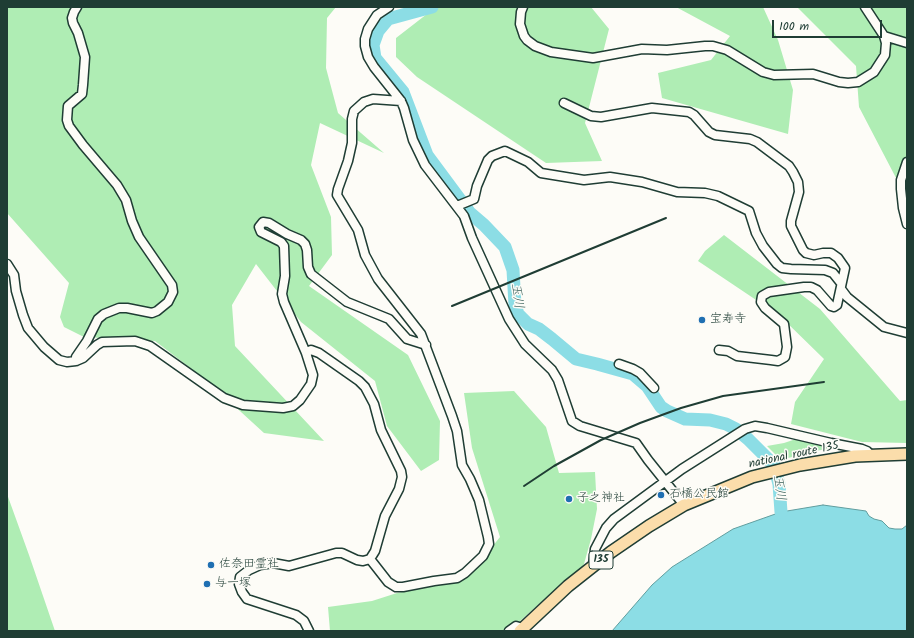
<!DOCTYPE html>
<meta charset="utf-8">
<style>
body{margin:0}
#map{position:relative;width:914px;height:638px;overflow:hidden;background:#fdfcf7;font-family:Kalam,sans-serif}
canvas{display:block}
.frame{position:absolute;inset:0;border:8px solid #1f3d34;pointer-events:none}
.scale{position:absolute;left:772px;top:20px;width:110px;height:18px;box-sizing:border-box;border:2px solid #1f3d34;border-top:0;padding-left:5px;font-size:12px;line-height:14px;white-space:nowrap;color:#1f3d34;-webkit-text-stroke:3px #fdfcf7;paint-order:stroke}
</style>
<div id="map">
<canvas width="914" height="638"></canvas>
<div class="frame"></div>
<div class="scale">100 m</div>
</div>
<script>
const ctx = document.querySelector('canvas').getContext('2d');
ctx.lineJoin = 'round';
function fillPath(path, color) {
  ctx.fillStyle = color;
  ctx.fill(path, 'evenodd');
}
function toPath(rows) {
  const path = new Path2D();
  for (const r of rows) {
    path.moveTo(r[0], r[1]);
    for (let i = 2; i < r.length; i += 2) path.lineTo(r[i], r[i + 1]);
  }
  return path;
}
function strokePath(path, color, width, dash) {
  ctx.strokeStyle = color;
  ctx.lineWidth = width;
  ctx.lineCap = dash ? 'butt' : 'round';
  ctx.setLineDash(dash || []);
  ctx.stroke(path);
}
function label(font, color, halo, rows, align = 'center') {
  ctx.font = font + ' Kalam,"Klee One",sans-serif';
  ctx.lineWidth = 3;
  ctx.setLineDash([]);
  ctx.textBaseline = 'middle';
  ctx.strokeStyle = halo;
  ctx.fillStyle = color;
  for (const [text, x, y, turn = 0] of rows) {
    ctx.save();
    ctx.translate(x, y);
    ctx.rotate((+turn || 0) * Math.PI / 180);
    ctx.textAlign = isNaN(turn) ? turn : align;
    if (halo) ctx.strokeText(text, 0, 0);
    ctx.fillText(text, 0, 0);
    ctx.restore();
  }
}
fillPath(toPath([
 [7,7,336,7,327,18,326,68,338,113,384,153,320,123,311,165,331,217,332,255,309,286,408,355,440,421,439,460,421,471,387,426,375,381,301,322,256,264,232,305,235,346,324,441,264,433,206,380,155,341,84,337,64,327,60,317,69,283,7,213],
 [436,7,591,7,609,29,585,123,602,161,546,163,417,77,396,57,396,38],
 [676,7,763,7,778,40,793,90,788,134,662,98,658,73,711,60,730,36],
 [797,7,907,7,907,199,859,107,856,66],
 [724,235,820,309,900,401,907,400,907,443,862,442,791,424,795,402,824,359,780,316,698,261,705,251],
 [514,391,546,427,559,473,595,472,597,509,591,539,584,564,573,580,540,603,509,631,330,631,328,607,372,601,397,593,443,583,484,557,500,537,472,448,464,393],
 [796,439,836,448,814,451,781,460,767,446,784,443],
 [7,494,29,555,55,631,7,631]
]), '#afedb4');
const water = toPath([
 [823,505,866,511,869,516,874,519,882,521,889,528,895,529,902,529,907,525,907,631,612,631,652,585,672,567,733,529,781,512,823,505]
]);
fillPath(water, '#8cdde5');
strokePath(water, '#609d9e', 1);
strokePath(toPath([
 [432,7,388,19,378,31,373,45,375,58,403,92,427,155,470,213,484,225,505,247,513,270,515,305,518,314,528,324,539,329,552,339,576,359,597,364,633,374,647,386,661,407,667,411,685,419,710,420,726,424,736,429,748,439,774,465,779,484,781,512]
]), '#8cdde5', 13);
const minor = toPath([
 [389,7,377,15,368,29,365,39,365,46,368,57,374,67,401,101,404,108,413,140,425,165,464,216,472,238,509,319,525,344,552,370,558,380,572,421,580,426,636,443,648,460,684,505],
 [523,7,521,12,520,24,524,36,527,40,535,46,551,52,593,58,642,49,667,50,705,46,713,46,727,50,763,72,774,75,813,74,839,82,848,83,858,82,874,72,885,55,886,43,884,36,865,7],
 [884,36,907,43],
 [564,103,591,116,601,117,652,108,689,112,694,115,709,132,715,135,750,139,757,142,789,166,793,172,798,182,799,192,791,221,791,226,803,250,806,253,814,255,823,253,831,253,838,258,845,268,837,305,834,307,831,306,817,290,811,287,804,287,769,292,762,296,761,302,765,308,784,324,787,347,785,357,778,361,771,360,737,356,728,351,719,350],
 [907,162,901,180,901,189,903,208,907,224],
 [457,206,474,199,477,186,488,160,492,156,505,151,528,162,541,173,584,180,610,177,642,182,677,192,705,193,718,196,749,211,756,233,763,246,777,264,782,268,791,269,825,270,833,273,841,283],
 [7,264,14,275,16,291,23,315,28,328,44,347,59,360,67,362,76,361,83,358,97,345,102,342,135,341,150,346,224,398,243,405,283,408,293,406,300,400,311,384,313,375,306,353,284,302,282,294,285,276,284,246,281,242,261,232,259,227,263,222,269,223,287,234,301,240,305,244,307,250,308,267,311,274,347,302,389,319,407,339,426,345],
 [841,289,847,297,884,327,907,333],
 [306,353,311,350,319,353,359,381,365,387,374,404,381,430,401,471,402,477,399,489,385,516,375,551,370,559,363,561,357,560,342,553,336,553,289,566,273,563,260,565,249,570,240,577,239,584,242,592,247,599,296,615,304,621,309,631],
 [76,361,76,357,87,341,98,319,104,314,119,308,127,308,152,313,157,311,168,302,173,292,172,285,139,237,132,221,126,200,117,185,83,145,69,126,67,120,68,106,82,94,83,85,85,57,78,33,73,23,72,18,74,12,77,7],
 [619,364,633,369,640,373,654,388],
 [370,559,388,582,396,587,403,587,434,581,457,578,465,573,483,556,489,544,488,537,479,500,470,479,462,465,457,431,452,416,421,334,378,279,365,255,358,230,337,195,338,189,348,161,352,143,352,119,354,111,364,102,373,99,401,101],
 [593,566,595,549,606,528,614,519,682,469,745,429,755,426,767,428,831,443,862,449,867,451,872,456],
 [509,631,516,626,523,628]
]);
const highway = toPath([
 [520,631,568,586,611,552,649,526,684,505,752,477,800,465,855,456,907,454]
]);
strokePath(minor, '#1f3d34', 11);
strokePath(highway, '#1f3d34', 14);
strokePath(minor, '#fdfcf7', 8);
strokePath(highway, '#fbddab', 11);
strokePath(toPath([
 [452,306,666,218],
 [524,486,554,466,601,440,640,423,681,408,723,396,824,382]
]), '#1f3d34', 2);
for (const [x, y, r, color] of [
 [702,320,4,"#1f6fb2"],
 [661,495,4,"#1f6fb2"],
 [569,499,4,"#1f6fb2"],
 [211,565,4,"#1f6fb2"],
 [207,584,4,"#1f6fb2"]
]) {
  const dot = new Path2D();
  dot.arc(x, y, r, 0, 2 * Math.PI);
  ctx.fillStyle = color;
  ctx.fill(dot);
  strokePath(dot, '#fdfcf7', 1.5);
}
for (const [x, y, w] of [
 [601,560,24]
]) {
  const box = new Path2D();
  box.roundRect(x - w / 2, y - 9, w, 18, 3);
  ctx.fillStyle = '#fdfcf7';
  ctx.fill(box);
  strokePath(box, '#1f3d34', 1);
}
label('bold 11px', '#1f3d34', null, [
 ["135",601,560]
]);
label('12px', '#1f3d34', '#fdfcf7', [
 ["宝寿寺",710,320],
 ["石橋公民館",669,495],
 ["子之神社",577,499],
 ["佐奈田霊社",219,565],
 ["与一塚",215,584]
], 'left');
label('12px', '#1f3d34', '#fdfcf7', [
 ["national route 135",794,456,-12]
]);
label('italic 13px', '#355d57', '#fdfcf7', [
 ["玉川",516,296,82],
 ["玉川",778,488,82]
]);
</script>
